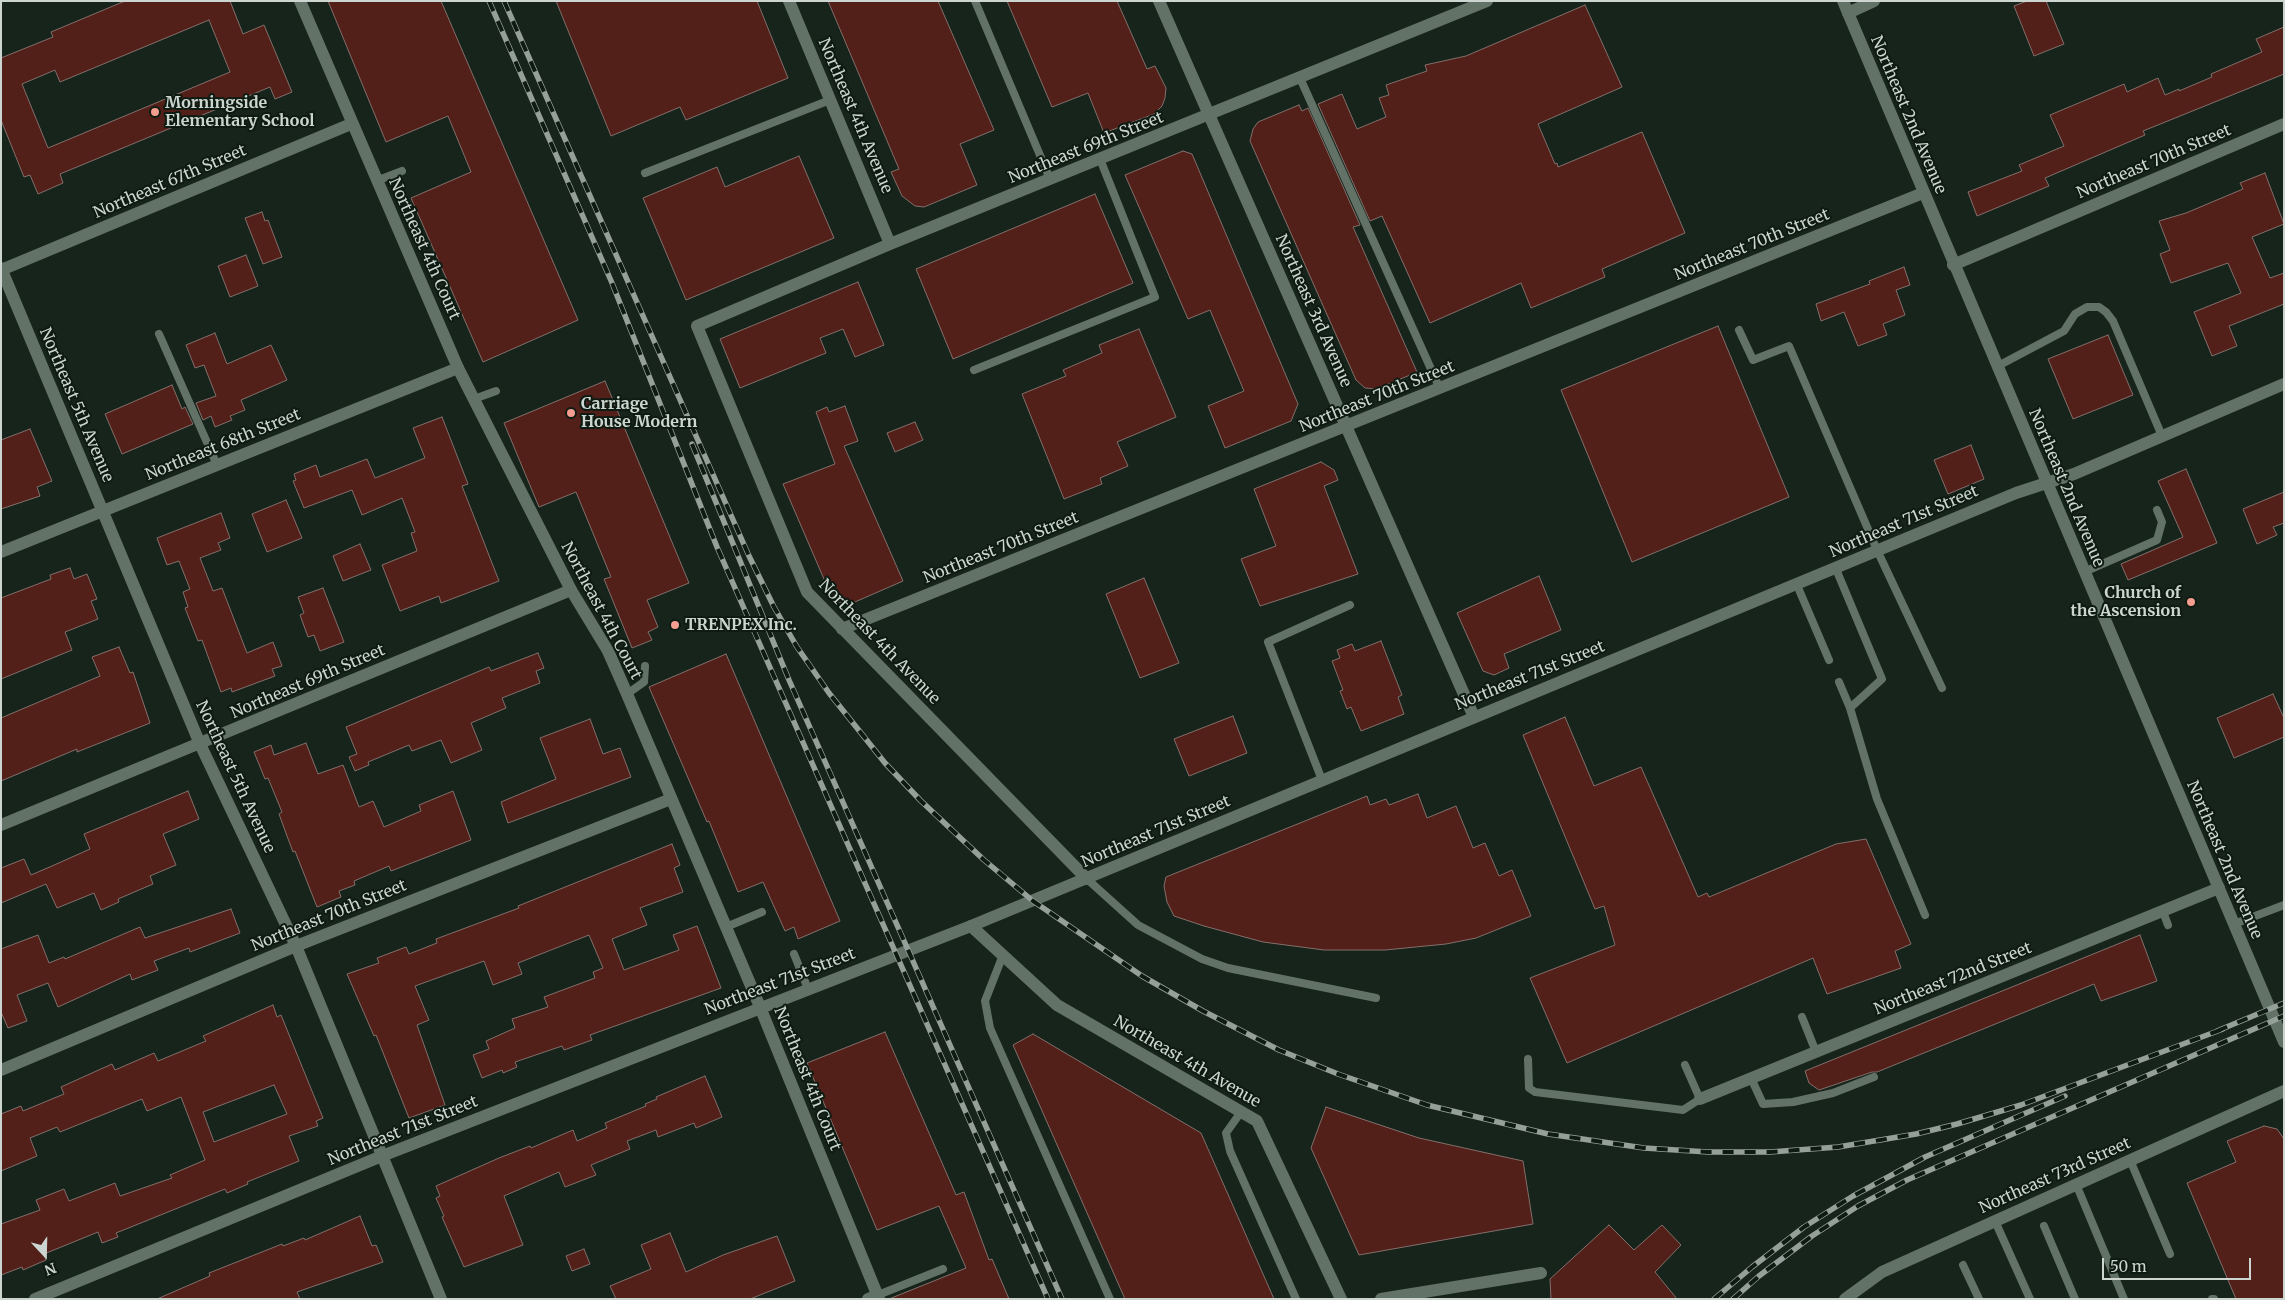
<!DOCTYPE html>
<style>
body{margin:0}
#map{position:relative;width:2285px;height:1300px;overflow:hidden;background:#17241b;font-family:Merriweather,serif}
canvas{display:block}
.frame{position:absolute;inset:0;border:2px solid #ccd5cf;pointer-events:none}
.north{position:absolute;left:20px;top:1230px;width:50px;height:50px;-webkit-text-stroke:4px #0d1b12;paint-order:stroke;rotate:159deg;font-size:14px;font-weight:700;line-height:20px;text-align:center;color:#ccd5cf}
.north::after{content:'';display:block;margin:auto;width:18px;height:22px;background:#ccd5cf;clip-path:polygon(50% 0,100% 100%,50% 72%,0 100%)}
.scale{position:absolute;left:2102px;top:1258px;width:149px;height:22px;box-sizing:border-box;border:2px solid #ccd5cf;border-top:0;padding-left:6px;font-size:15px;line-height:18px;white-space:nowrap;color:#ccd5cf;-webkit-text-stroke:4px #0d1b12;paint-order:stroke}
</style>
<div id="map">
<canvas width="2285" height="1300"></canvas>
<div class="frame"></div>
<div class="north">N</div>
<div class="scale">50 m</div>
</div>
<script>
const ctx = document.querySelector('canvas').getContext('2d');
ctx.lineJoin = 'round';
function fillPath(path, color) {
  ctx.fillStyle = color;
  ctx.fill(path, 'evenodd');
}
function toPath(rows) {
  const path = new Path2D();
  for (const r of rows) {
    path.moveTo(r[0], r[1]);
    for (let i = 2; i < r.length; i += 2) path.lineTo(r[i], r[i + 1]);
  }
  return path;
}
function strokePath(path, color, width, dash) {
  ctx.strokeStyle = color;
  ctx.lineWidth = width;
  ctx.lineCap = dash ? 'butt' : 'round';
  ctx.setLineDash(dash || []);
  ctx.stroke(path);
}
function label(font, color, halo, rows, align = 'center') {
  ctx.font = font + ' Merriweather,serif';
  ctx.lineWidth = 4;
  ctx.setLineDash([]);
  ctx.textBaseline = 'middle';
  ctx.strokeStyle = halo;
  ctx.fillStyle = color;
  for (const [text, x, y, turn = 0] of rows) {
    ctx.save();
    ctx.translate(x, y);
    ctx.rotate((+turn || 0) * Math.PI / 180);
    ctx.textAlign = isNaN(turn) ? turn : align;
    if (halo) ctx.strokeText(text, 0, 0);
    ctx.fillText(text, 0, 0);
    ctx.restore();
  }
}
const building = toPath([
 [125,1,230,1,243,34,264,25,292,92,275,99,270,87,60,174,63,183,38,194,30,175,24,177,1,120,1,58,53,37,51,32,125,1],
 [209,20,230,72,48,148,22,84,55,70,60,82,209,20],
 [328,1,441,1,578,320,483,362,411,198,471,172,448,116,386,142,328,1],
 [556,1,757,1,788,78,686,120,680,107,611,136,556,1],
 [828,1,938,1,994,130,960,144,977,185,924,207,915,206,902,196,891,172,899,169,828,1],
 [1007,1,1117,1,1147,69,1155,66,1166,88,1165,98,1162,106,1154,114,1104,133,1088,93,1052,107,1007,1],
 [2027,1,2046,1,2064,44,2034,56,2014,6,2027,1],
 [1585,5,1622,87,1538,124,1555,164,1557,163,1558,167,1642,132,1685,233,1602,269,1605,277,1531,308,1521,283,1430,323,1382,216,1370,221,1318,104,1342,94,1357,129,1386,117,1379,98,1389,95,1386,85,1427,71,1425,65,1466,56,1585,5],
 [2284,27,2284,74,2143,131,2145,135,2045,178,2049,186,1977,216,1968,192,2022,171,2019,165,2064,146,2050,115,2124,84,2127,92,2158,78,2165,95,2179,89,2179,91,2212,77,2211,74,2262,52,2256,39,2284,27],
 [1299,105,1302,111,1308,108,1360,225,1353,227,1417,372,1377,389,1365,388,1356,380,1250,141,1253,129,1258,122,1299,105],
 [1183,151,1192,154,1298,404,1291,421,1225,448,1208,406,1244,391,1210,310,1188,319,1125,175,1183,151],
 [799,156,834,238,686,300,643,198,717,167,725,187,799,156],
 [2265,173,2284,224,2252,237,2270,278,2284,273,2284,304,2229,326,2237,346,2212,356,2194,312,2241,293,2228,263,2171,283,2160,254,2170,250,2159,221,2186,213,2243,189,2240,183,2265,173],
 [1095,194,1133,283,953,359,916,269,1095,194],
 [262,212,265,221,268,220,282,257,263,264,245,218,262,212],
 [246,255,258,286,230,297,218,266,246,255],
 [1904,267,1910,285,1896,290,1905,315,1883,324,1887,335,1858,346,1844,312,1821,321,1816,304,1870,284,1869,281,1904,267],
 [858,282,884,345,855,357,843,329,820,338,826,353,740,388,720,339,858,282],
 [1718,326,1789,497,1632,562,1561,390,1718,326],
 [1139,329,1176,417,1117,442,1128,466,1100,478,1102,484,1064,499,1022,394,1066,376,1063,370,1102,353,1099,345,1139,329],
 [215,333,227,364,271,345,287,380,241,400,245,410,230,416,232,420,215,427,211,416,203,420,196,403,216,396,204,365,195,368,186,345,215,333],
 [2108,335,2133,395,2073,419,2048,359,2108,335],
 [605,381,689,583,647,600,658,627,648,632,652,640,632,648,604,579,611,577,576,492,539,507,504,423,605,381],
 [172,385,182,409,185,407,193,424,122,454,105,414,172,385],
 [845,406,858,441,844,446,903,581,848,605,833,600,783,484,835,464,816,412,827,407,829,412,845,406],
 [442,417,468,484,462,486,499,581,441,603,439,596,400,611,382,565,417,551,411,533,415,532,402,498,362,515,352,490,304,508,293,481,296,480,294,474,316,465,320,477,367,459,375,478,425,458,413,428,442,417],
 [915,422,923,440,895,452,887,433,915,422],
 [30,429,52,481,37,487,40,496,1,509,1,440,30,429],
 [1971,445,1984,479,1948,494,1934,460,1971,445],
 [1321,462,1334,470,1338,480,1324,486,1358,574,1260,606,1241,559,1276,546,1254,489,1321,462],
 [2186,469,2217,543,2128,580,2121,564,2183,537,2158,481,2186,469],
 [2284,492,2284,523,2273,527,2277,535,2257,544,2243,509,2284,492],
 [286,500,302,538,267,552,252,514,286,500],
 [221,513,230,538,218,543,221,550,200,558,213,591,222,588,247,653,273,642,282,666,272,669,275,676,232,692,231,688,221,692,202,640,198,641,185,608,188,607,183,592,190,589,179,561,167,565,157,538,221,513],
 [360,544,371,570,343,581,333,556,360,544],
 [70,568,74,579,87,574,97,599,91,601,98,619,65,632,72,650,1,679,1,598,51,579,50,575,70,568],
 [1539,576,1561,630,1504,654,1509,668,1494,675,1483,671,1457,613,1539,576],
 [1144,578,1179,663,1140,678,1106,594,1144,578],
 [323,588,344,642,320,651,314,635,308,637,300,615,304,613,298,597,323,588],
 [1381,641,1402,695,1398,697,1404,714,1361,731,1351,707,1347,709,1340,691,1343,690,1332,661,1340,658,1337,650,1352,644,1355,651,1381,641],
 [119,647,130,673,133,672,150,723,77,752,77,749,1,781,1,718,100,676,92,657,119,647],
 [538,653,544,668,536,671,540,683,502,698,506,708,471,723,482,750,451,763,441,740,412,751,409,745,368,762,369,765,355,771,349,757,357,754,346,727,489,667,491,671,538,653],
 [726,654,840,921,798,939,794,927,785,931,763,882,738,892,709,821,707,822,649,687,726,654],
 [2273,694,2284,718,2284,737,2234,758,2217,718,2273,694],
 [1233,716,1247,753,1189,776,1174,739,1233,716],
 [1565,717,1594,786,1641,767,1698,897,1707,893,1709,897,1836,844,1866,839,1911,944,1895,951,1901,968,1827,994,1813,958,1567,1063,1530,978,1615,945,1604,906,1595,909,1523,735,1565,717],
 [590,719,603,754,620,748,631,777,508,823,501,802,556,779,540,738,590,719],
 [306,743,318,774,343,765,359,807,373,801,384,827,421,811,419,805,453,791,471,840,391,871,389,866,354,881,355,885,339,891,341,897,317,907,295,851,293,852,287,836,279,814,282,812,268,778,265,779,254,752,271,745,274,755,306,743],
 [188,791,199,819,163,834,176,865,150,876,153,884,118,899,119,902,101,910,94,893,57,908,46,884,1,903,1,868,24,859,31,875,52,866,90,849,84,834,188,791],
 [1418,794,1427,818,1456,806,1473,848,1485,843,1499,876,1512,870,1531,916,1476,938,1446,944,1385,950,1324,950,1263,942,1204,926,1174,916,1167,902,1164,886,1166,877,1367,796,1370,805,1386,799,1389,805,1418,794],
 [672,844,680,865,674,868,683,892,640,908,647,925,612,939,624,970,679,950,673,935,697,926,721,988,590,1035,592,1040,564,1050,562,1046,515,1062,517,1067,503,1073,502,1070,482,1078,473,1055,489,1049,486,1041,515,1028,512,1019,548,1007,544,997,595,978,593,972,603,968,589,935,518,963,522,974,493,985,484,961,415,986,429,1020,417,1025,445,1105,409,1118,376,1035,374,1036,347,974,379,963,377,958,406,947,409,954,437,943,436,939,519,908,518,906,672,844],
 [231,909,240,933,190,952,189,948,154,961,158,970,132,980,130,974,58,1007,48,983,17,995,27,1021,8,1028,1,1012,1,949,38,935,49,963,64,957,65,959,140,927,145,938,231,909],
 [2140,935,2157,981,2101,1001,2094,984,1877,1072,1872,1072,1819,1090,1809,1083,1805,1071,2140,935],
 [273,1005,277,1017,281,1015,323,1118,316,1121,318,1126,289,1136,299,1161,247,1182,248,1184,227,1193,225,1189,116,1233,118,1237,102,1243,98,1232,44,1254,46,1260,23,1270,22,1267,1,1275,1,1224,40,1210,36,1200,64,1189,69,1201,115,1183,120,1196,172,1178,170,1175,205,1160,181,1097,147,1111,142,1099,60,1132,57,1127,30,1138,37,1156,1,1171,1,1114,21,1106,23,1111,64,1094,61,1087,112,1064,115,1070,154,1053,158,1061,206,1041,203,1036,273,1005],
 [274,1085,287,1114,214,1142,203,1112,274,1085],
 [885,1032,956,1195,964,1192,989,1260,992,1259,1009,1299,889,1299,966,1268,939,1206,877,1230,807,1063,885,1032],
 [1033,1034,1201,1133,1274,1299,1125,1299,1013,1045,1033,1034],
 [705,1076,722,1117,696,1128,694,1123,658,1137,656,1130,627,1141,630,1149,591,1165,596,1175,565,1187,559,1172,504,1196,523,1245,464,1267,442,1217,444,1216,436,1198,440,1196,436,1186,499,1158,530,1146,531,1148,573,1130,577,1141,607,1128,605,1123,646,1106,645,1104,657,1099,656,1097,705,1076],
 [1326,1107,1419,1138,1523,1161,1533,1224,1359,1255,1311,1148,1326,1107],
 [2264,1126,2277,1129,2284,1139,2284,1299,2236,1299,2187,1183,2236,1162,2227,1141,2264,1126],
 [360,1216,372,1246,376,1245,383,1262,297,1292,300,1299,157,1299,210,1276,209,1273,282,1244,283,1246,304,1238,305,1240,360,1216],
 [1609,1225,1634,1250,1662,1225,1681,1245,1655,1272,1677,1299,1551,1299,1550,1279,1609,1225],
 [670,1233,686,1272,723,1255,777,1236,795,1281,750,1299,616,1299,610,1286,651,1269,641,1245,670,1233],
 [584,1249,590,1264,572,1271,566,1256,584,1249]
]);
fillPath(building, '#521f19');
strokePath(building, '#836f6b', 1);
strokePath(toPath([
 [975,1,1050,179],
 [1300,78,1440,389],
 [645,173,830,100],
 [376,181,402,171],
 [1739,330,1753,360,1789,346,1877,550,1942,688],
 [159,334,217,465],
 [1996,367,2064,331,2075,314,2087,307,2099,307,2106,312,2113,321,2162,436],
 [974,370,1155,297,1100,159],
 [474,399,496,391],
 [1836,569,1882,679,1850,708],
 [2084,572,2157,540,2162,522,2157,510],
 [1797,585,1829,660],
 [1839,682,1850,708,1877,799,1925,915],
 [627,694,644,682,645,666],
 [1322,780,1268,642,1350,605],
 [1087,879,1138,925,1202,959,1228,968,1376,998],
 [2163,912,2168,925],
 [2234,924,2284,905],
 [726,927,762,912],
 [794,954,808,989],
 [1003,955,985,1001,990,1028,1110,1299],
 [1802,1017,1816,1052],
 [1528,1059,1529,1088,1535,1092,1683,1110,1700,1099,1685,1065],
 [1751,1078,1763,1104,1793,1102,1833,1093,1874,1077],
 [1241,1112,1226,1133,1230,1151,1296,1299],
 [2130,1160,2170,1254],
 [2076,1184,2124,1299],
 [1995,1221,2030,1299],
 [2044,1226,2075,1299],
 [1963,1265,1979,1299],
 [878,1295,943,1269],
 [2212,1299,2214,1299]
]), '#627267', 8);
strokePath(toPath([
 [789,1,890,244],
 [1159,1,1474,717],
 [1848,13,1874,1],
 [1953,265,2284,124],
 [1,268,200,744,296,946,441,1299],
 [1,270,351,124],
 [1,552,458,368],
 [842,629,1923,193],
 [1,825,571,590],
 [1087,879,807,592,697,326,890,244,1487,1],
 [971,926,1057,1005,1257,1121,1341,1299],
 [1,1070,296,946,671,799],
 [1700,1099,2219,888],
 [868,1299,878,1295],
 [1381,1299,1541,1273],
 [1845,1299,1882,1272,2284,1091]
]), '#627267', 12);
strokePath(toPath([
 [300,1,458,368,571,590,608,651,627,694,760,1007,879,1299],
 [35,1299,382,1156,971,926,2016,493,2074,474,2284,384]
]), '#627267', 12);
strokePath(toPath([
 [1843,1,2284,1042]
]), '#627267', 12);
const rail = toPath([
 [489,1,612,283,717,547,1048,1299],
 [504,1,749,556,774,607,797,647,829,693,885,763,921,801,984,860,1033,901,1142,976,1203,1011,1279,1050,1338,1074,1427,1105,1548,1134,1644,1148,1708,1152,1770,1152,1838,1147,1916,1134,1957,1124,2021,1105,2223,1029],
 [692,444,789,680,1062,1299],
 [2217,1031,2284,1003],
 [1714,1299,1752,1267,1804,1227,1853,1196,1925,1157,2065,1096],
 [1733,1299,1759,1276,1812,1236,1858,1206,1907,1180,2284,1016]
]);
strokePath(rail, '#96a09a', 5.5);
strokePath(rail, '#0d1b12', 4, [11]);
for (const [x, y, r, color] of [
 [155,112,5,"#f59d8f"],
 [571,413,5,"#f59d8f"],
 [2191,602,5,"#f59d8f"],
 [675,625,5,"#f59d8f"]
]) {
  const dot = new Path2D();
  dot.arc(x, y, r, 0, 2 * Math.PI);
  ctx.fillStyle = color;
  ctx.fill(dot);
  strokePath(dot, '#0d1b12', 2);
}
label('bold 16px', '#ccd5cf', '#0d1b12', [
 ["Morningside",165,103],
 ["Elementary School",165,121],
 ["Carriage",581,404],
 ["House Modern",581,422],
 ["Church of",2181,593,"right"],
 ["the Ascension",2181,611,"right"],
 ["TRENPEX Inc.",685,625]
], 'left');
label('16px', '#ccd5cf', '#0d1b12', [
 ["Northeast 2nd Avenue",1908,115,67],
 ["Northeast 4th Avenue",855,116,67],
 ["Northeast 69th Street",1086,148,-22],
 ["Northeast 70th Street",2154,162,-23],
 ["Northeast 67th Street",170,182,-23],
 ["Northeast 70th Street",1752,245,-22],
 ["Northeast 4th Court",424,249,66],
 ["Northeast 3rd Avenue",1313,311,66],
 ["Northeast 70th Street",1377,397,-22],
 ["Northeast 5th Avenue",76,405,67],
 ["Northeast 68th Street",223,445,-22],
 ["Northeast 2nd Avenue",2066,488,67],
 ["Northeast 71st Street",1904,522,-23],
 ["Northeast 70th Street",1001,548,-22],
 ["Northeast 4th Court",601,611,62],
 ["Northeast 4th Avenue",879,642,46],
 ["Northeast 71st Street",1530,676,-22],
 ["Northeast 69th Street",308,682,-23],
 ["Northeast 5th Avenue",235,777,65],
 ["Northeast 71st Street",1156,832,-23],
 ["Northeast 2nd Avenue",2224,860,67],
 ["Northeast 70th Street",329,916,-22],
 ["Northeast 72nd Street",1953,979,-22],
 ["Northeast 71st Street",780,982,-21],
 ["Northeast 4th Avenue",1187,1062,30],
 ["Northeast 4th Court",807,1079,68],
 ["Northeast 71st Street",403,1131,-22],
 ["Northeast 73rd Street",2055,1176,-24]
]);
</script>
